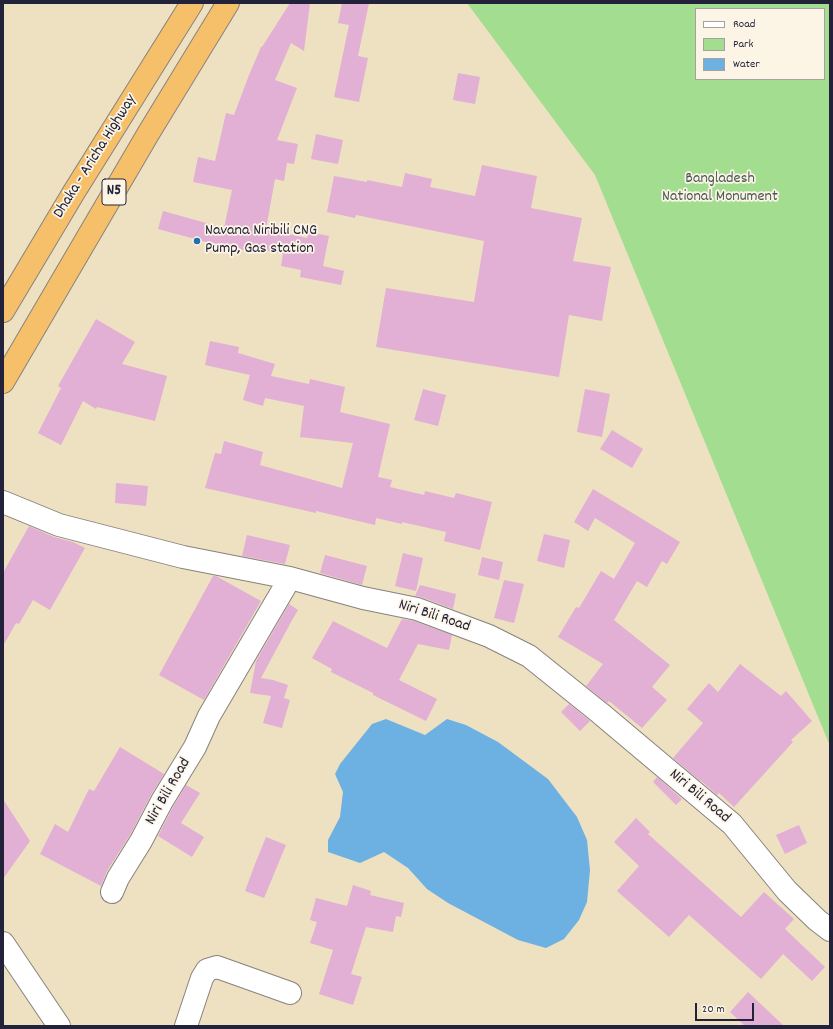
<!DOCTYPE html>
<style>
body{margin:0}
#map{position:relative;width:833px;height:1029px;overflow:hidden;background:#eee1c1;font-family:Dekko,sans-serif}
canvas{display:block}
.frame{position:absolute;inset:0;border:4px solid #22223b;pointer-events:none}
.legend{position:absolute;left:695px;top:8px;width:130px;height:72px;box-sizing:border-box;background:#fcf5e5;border:1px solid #a5a1a1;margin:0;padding:5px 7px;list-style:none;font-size:12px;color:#22223b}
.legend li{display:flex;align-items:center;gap:8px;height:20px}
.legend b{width:20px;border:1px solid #a5a1a1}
.scale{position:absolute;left:695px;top:1003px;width:59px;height:18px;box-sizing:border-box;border:2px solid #22223b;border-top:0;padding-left:5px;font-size:12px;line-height:14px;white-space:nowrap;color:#22223b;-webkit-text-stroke:3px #fcf5e5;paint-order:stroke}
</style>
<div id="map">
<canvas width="833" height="1029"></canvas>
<div class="frame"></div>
<ul class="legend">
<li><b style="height:5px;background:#fff"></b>Road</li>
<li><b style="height:11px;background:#a2dd90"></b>Park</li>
<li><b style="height:11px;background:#6db0e2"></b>Water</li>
</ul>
<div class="scale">20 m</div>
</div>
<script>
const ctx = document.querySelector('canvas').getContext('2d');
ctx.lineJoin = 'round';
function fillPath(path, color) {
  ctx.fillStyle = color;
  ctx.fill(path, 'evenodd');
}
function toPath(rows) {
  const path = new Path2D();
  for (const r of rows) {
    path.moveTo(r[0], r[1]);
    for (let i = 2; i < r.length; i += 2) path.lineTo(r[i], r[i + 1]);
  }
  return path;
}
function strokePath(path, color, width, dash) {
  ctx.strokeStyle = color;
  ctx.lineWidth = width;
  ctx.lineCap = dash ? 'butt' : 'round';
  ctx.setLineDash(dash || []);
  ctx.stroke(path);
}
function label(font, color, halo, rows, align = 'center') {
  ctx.font = font + ' Dekko,sans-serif';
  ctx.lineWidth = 3.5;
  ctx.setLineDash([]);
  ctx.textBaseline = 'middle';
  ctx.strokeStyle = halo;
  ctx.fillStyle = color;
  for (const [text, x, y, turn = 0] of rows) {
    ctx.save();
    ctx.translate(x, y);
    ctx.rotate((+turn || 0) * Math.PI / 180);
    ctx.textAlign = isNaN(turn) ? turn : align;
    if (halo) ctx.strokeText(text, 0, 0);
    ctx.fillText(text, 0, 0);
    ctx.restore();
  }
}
fillPath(toPath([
 [467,3,830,3,830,746,595,175],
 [696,9,824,9,824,79,696,79]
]), '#a2dd90');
fillPath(toPath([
 [386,719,425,735,447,719,466,725,498,742,548,779,577,817,587,840,590,870,587,902,579,920,564,939,546,948,518,940,448,903,427,889,408,868,384,852,360,863,328,852,328,840,340,817,343,792,335,774,340,764,372,724]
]), '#6db0e2');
fillPath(toPath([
 [290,3,310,3,304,51,291,43,275,80,297,88,277,140,298,144,294,164,287,163,284,181,275,179,266,229,307,238,309,232,329,236,323,266,344,271,341,285,300,277,301,270,281,266,283,254,249,247,248,251,206,242,158,229,163,211,224,228,232,190,193,182,198,157,215,161,226,113,234,115,249,75,261,47,262,47],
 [342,3,369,3,358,56,368,58,359,102,334,97,349,25,338,23],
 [458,73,480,77,475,104,453,100],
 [316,134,343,140,338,164,311,159],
 [482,165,537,176,531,208,582,218,573,261,611,267,602,321,569,315,559,377,376,347,386,288,474,302,484,241,356,215,355,218,327,212,334,176,367,182,367,180,402,187,405,173,432,179,430,187,475,196],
 [96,319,135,342,122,364,167,376,155,421,97,407,96,409,83,401,61,445,38,433,61,388,58,386],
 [210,341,239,347,238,353,275,364,271,376,309,384,310,379,345,387,340,412,390,424,378,477,392,480,390,487,424,495,425,491,454,498,456,493,492,502,480,550,444,541,446,532,402,522,402,524,376,518,375,525,316,511,316,513,205,488,215,453,221,454,224,441,263,452,260,465,342,488,353,443,300,437,304,406,265,398,263,406,243,400,250,375,205,365],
 [423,389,446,395,438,426,414,420],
 [585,389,610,394,602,437,577,432],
 [612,430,643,449,632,468,600,449],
 [116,483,148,486,146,506,115,503],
 [593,489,680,542,667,564,662,561,647,587,637,581,614,620,670,665,652,687,667,700,642,728,609,701,607,703,586,686,603,664,558,637,576,607,579,608,601,571,614,579,635,543,595,518,588,531,574,522],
 [29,526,54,537,73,542,85,548,50,610,33,600,19,624,16,623,3,646,3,573],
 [544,534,570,540,564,568,537,561],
 [247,535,290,545,285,564,242,556],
 [403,553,423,558,416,591,395,586],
 [325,555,367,566,362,585,320,573],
 [482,557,503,562,499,580,478,575],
 [213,576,216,576,261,601,204,700,159,675],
 [504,580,524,584,514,623,494,618],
 [420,585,456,594,453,609,421,597,415,596],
 [289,604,298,610,291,622,261,678,273,680,288,685,284,698,290,700,282,728,263,723,271,696,250,693,256,661],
 [402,619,414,621,452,635,449,650,418,644,399,680,437,699,426,721,373,695,373,693,331,672,332,669,312,658,333,621,387,648],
 [740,664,781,696,786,691,812,721,791,740,793,742,734,807,719,793,717,795,700,780,700,781,673,758,703,723,687,709,709,683,718,692],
 [569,704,590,721,580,731,561,712],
 [120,747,164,774,151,795,130,835,107,871,101,886,40,854,55,824,68,832,89,789,94,791],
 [657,777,682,799,676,805,653,782],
 [186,785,200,793,181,823,204,837,192,857,158,836,173,807],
 [3,799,30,841,3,879],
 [636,818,650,832,648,834,741,917,764,892,794,919,785,929,825,967,812,981,783,954,761,979,689,915,669,937,617,891,639,866,614,842],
 [799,825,807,843,785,854,776,835],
 [266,837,286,845,264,898,245,891,255,864],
 [353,885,371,891,370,895,404,903,401,917,396,916,393,932,366,927,351,974,362,977,353,1005,319,994,333,950,310,943,317,922,310,920,316,898,347,906],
 [748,992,784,1026,745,1026,730,1012]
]), '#e2afd5');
const minor = toPath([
 [3,502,59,525,183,557,290,578,363,598,417,609,489,636,529,656,600,713,732,824,787,891,817,920,830,930],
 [112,892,118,878,141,841,162,801,195,747,209,716,290,578],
 [3,943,59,1026],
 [186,1026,202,978,207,970,217,967,290,993]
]);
const highway = toPath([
 [3,311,74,192,192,3],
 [3,382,148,134,228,3]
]);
strokePath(minor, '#88827e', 24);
strokePath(highway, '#88827e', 24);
strokePath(minor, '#fff', 22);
strokePath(highway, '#f6c06b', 22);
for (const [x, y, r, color] of [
 [197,241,4,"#1f6fb2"]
]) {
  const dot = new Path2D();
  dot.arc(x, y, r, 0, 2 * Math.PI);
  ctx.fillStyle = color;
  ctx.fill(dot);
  strokePath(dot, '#fcf5e5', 1.5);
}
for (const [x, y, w] of [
 [114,192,24]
]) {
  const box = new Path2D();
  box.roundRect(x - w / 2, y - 13, w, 26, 3);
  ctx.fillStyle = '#fcf5e5';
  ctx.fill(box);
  strokePath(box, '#22223b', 1);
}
label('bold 15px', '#22223b', null, [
 ["N5",114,192]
]);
label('16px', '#22223b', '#fcf5e5', [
 ["Dhaka - Aricha Highway",96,157,-58],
 ["Niri Bili Road",434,617,18],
 ["Niri Bili Road",169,792,-60],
 ["Niri Bili Road",699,797,40]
]);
label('16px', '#485a54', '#fcf5e5', [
 ["Bangladesh",720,180],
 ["National Monument",720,198]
]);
label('16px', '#22223b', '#fcf5e5', [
 ["Navana Niribili CNG",205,232],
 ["Pump, Gas station",205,250]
], 'left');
</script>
